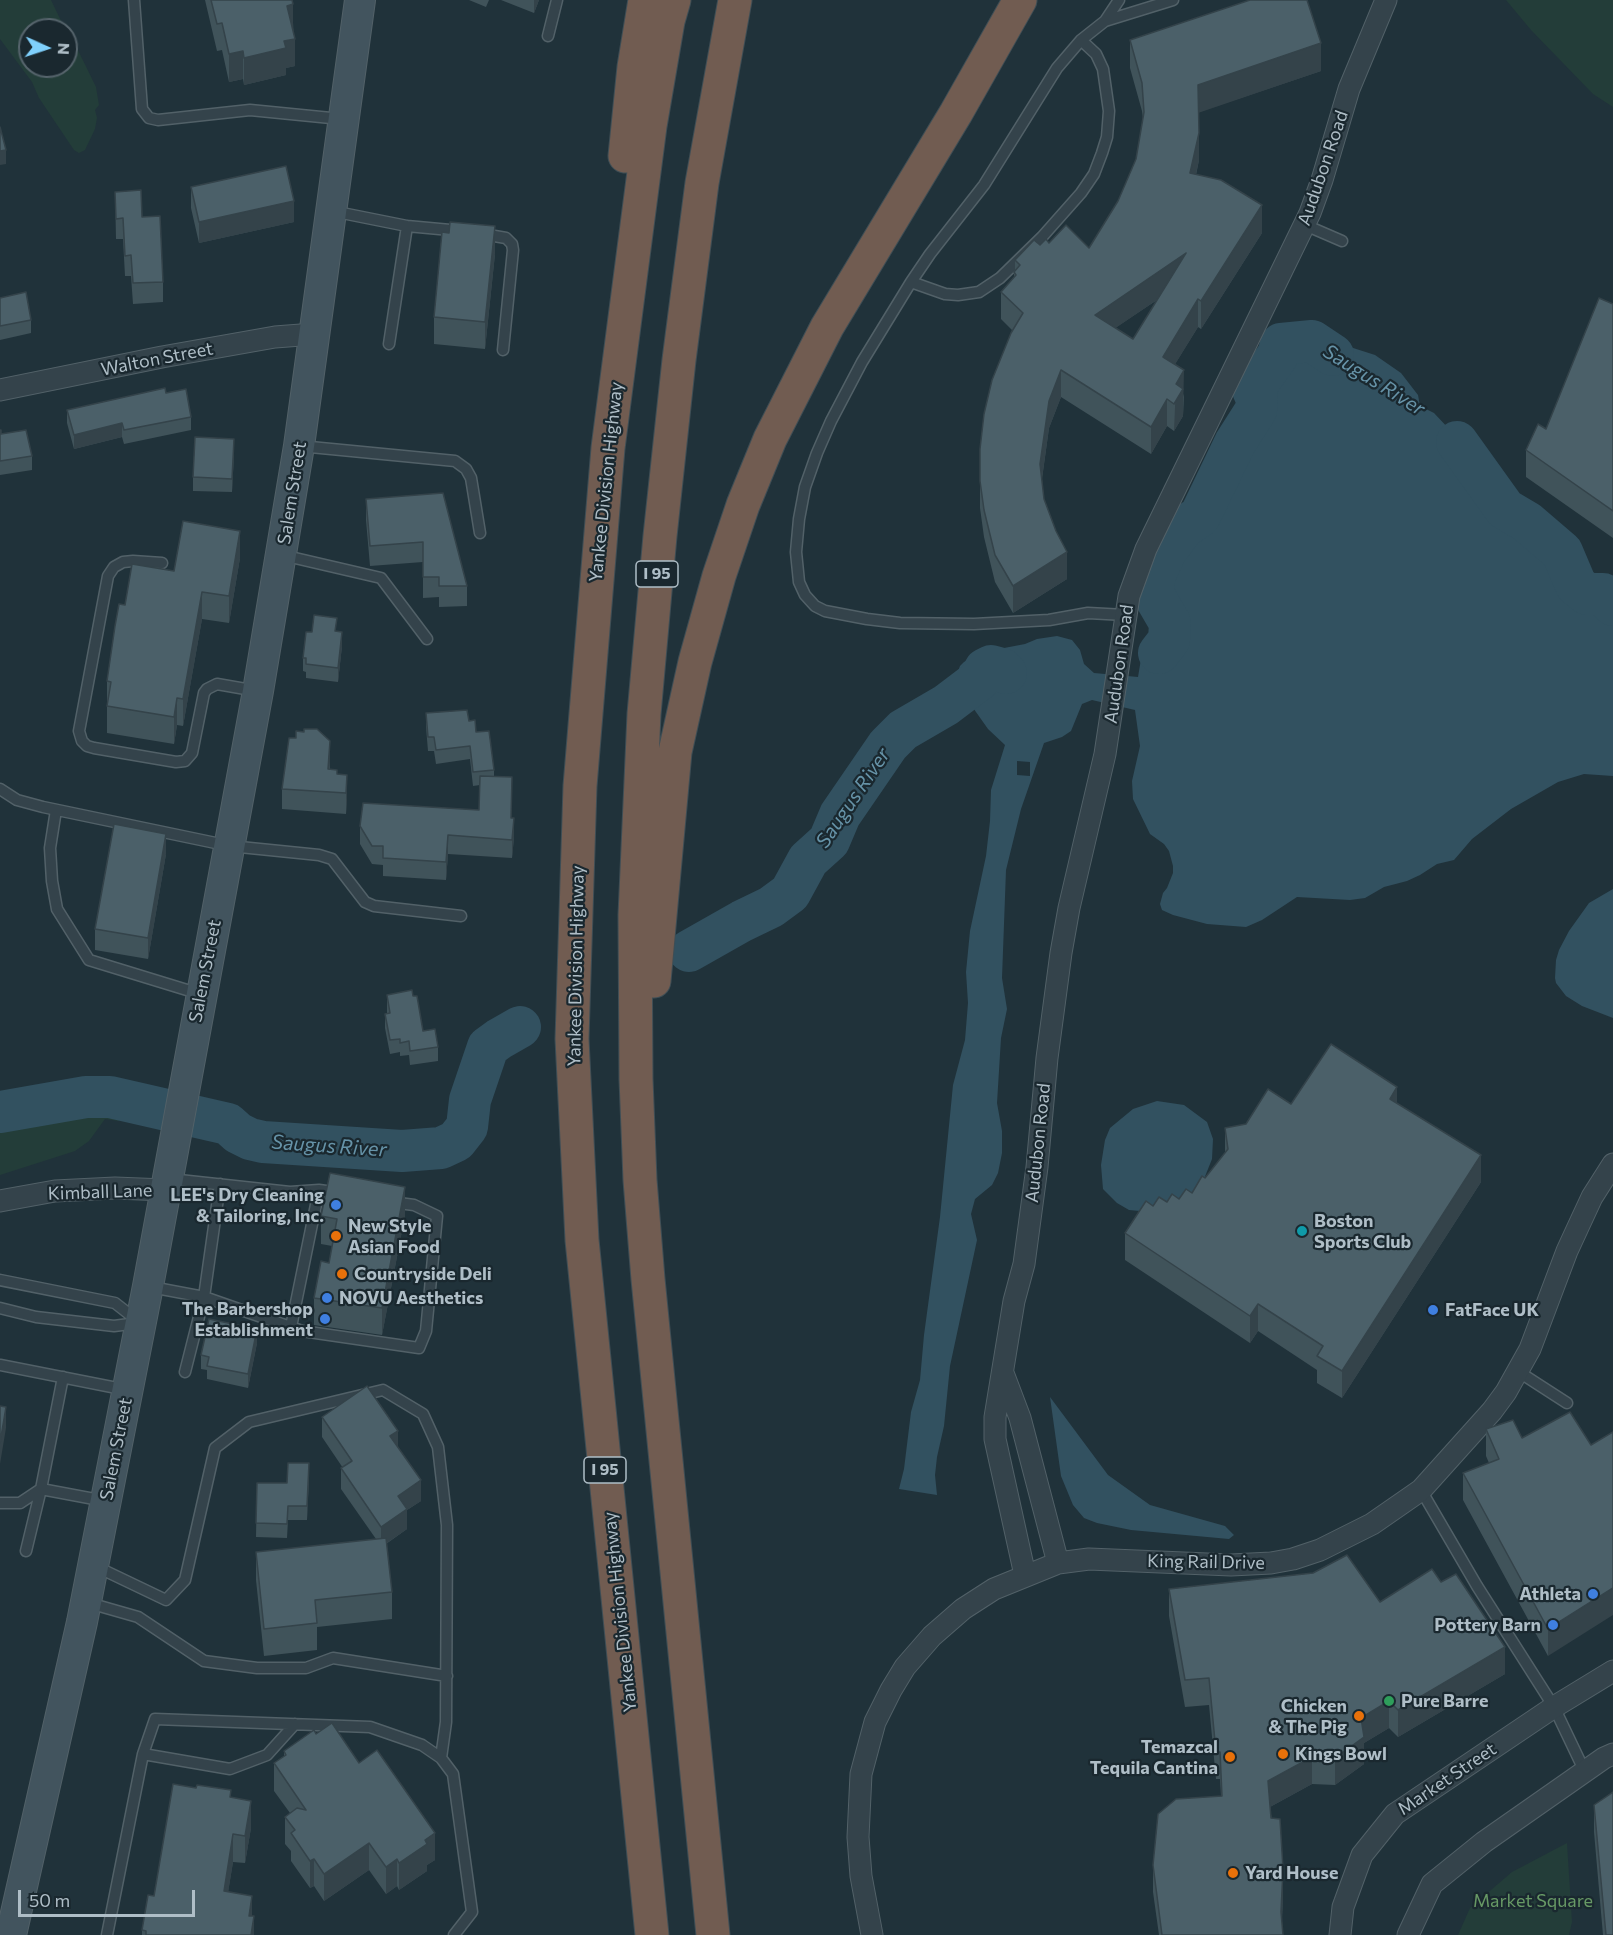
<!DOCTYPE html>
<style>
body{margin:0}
#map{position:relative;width:1613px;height:1935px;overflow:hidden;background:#20323a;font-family:Commissioner,sans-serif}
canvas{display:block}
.north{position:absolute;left:18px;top:18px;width:60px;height:60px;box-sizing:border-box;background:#1a282f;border:2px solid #56646c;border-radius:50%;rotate:93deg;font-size:16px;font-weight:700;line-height:24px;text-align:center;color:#afbec7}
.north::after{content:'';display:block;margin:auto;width:21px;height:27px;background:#7fd0fc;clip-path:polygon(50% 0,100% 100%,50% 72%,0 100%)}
.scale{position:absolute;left:18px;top:1890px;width:177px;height:27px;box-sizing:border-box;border:3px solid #afbec7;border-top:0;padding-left:8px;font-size:18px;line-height:21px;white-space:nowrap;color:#afbec7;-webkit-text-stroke:4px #1a282f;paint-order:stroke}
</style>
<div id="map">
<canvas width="1613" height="1935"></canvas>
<div class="north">N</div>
<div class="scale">50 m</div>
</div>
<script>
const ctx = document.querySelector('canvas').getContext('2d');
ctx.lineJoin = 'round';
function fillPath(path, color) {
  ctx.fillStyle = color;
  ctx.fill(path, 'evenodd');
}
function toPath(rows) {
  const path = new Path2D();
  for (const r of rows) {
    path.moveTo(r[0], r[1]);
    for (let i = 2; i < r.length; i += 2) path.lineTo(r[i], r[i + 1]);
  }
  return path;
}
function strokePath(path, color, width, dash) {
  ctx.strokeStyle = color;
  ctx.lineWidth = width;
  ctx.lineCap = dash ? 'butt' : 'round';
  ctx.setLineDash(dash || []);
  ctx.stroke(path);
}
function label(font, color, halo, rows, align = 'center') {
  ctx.font = font + ' Commissioner,sans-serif';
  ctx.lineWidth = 4.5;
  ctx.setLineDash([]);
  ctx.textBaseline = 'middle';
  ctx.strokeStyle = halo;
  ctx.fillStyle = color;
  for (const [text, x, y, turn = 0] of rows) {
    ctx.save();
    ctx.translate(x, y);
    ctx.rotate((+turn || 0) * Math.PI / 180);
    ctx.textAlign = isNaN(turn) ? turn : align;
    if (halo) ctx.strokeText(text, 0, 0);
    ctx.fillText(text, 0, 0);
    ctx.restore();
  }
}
fillPath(toPath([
 [0,0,51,0,65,29,71,36,96,87,99,105,95,110,97,118,95,129,85,150,79,153,74,150,39,98,32,82,0,39],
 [30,30,66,30,66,66,30,66],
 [1506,0,1613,0,1613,107,1593,94,1531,30],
 [104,1078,121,1080,119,1121,105,1119,89,1141,75,1151,0,1175,0,1105,61,1089,88,1086],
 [1567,1843,1572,1922,1569,1935,1458,1935,1470,1908,1512,1872]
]), '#233d39');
fillPath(toPath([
 [1317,336,1333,349,1350,347,1375,355,1401,373,1418,395,1420,406,1434,413,1467,448,1482,460,1494,472,1490,493,1497,507,1506,518,1578,578,1590,584,1601,596,1606,608,1613,614,1613,776,1584,774,1558,782,1511,809,1472,839,1454,860,1437,864,1420,875,1407,881,1384,887,1365,898,1350,900,1297,897,1262,920,1246,927,1207,924,1173,915,1162,910,1160,904,1163,893,1167,888,1173,873,1173,866,1169,851,1164,844,1150,834,1133,799,1132,781,1140,746,1135,710,1092,700,1082,704,1071,731,1062,737,1044,743,1021,809,1006,870,1002,978,1007,1009,1001,1038,997,1103,1002,1131,1002,1153,998,1173,992,1185,975,1199,971,1214,977,1240,950,1366,944,1426,937,1457,935,1475,937,1495,899,1489,904,1469,911,1412,920,1380,924,1335,940,1217,953,1085,965,1040,968,1003,966,972,970,931,986,856,990,821,991,790,1005,745,988,729,959,688,957,674,960,666,964,662,978,653,1025,644,1037,639,1057,636,1072,640,1080,650,1084,664,1094,673,1138,677,1141,659,1153,646,1154,636,1152,624,1180,534,1193,507,1208,485,1215,462,1229,444,1235,430,1258,396,1282,342,1300,337],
 [1017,761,1030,762,1030,776,1017,775],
 [1613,889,1613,1018,1582,1006,1566,996,1556,983,1555,978,1556,960,1559,950,1569,931,1589,903],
 [1157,1101,1184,1105,1207,1122,1213,1139,1212,1159,1202,1184,1182,1204,1140,1211,1129,1210,1117,1203,1103,1189,1101,1165,1105,1140,1110,1128,1133,1109],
 [1050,1397,1108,1475,1150,1505,1225,1526,1234,1535,1229,1539,1131,1530,1097,1523,1084,1518,1073,1505,1061,1476]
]), '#325160');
strokePath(toPath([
 [1457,442,1505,509,1527,522,1562,552,1576,585,1587,594,1603,594,1613,605],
 [1159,653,1169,640,1170,623,1152,592,1155,575,1166,551,1183,528,1200,516,1235,443,1256,410,1257,399,1253,390,1278,355,1281,344,1312,341,1333,355],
 [689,951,742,921,771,907,790,893,808,860,829,841,840,815,888,745,903,730,946,705,979,680,985,669,991,666,1002,669,1006,673],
 [0,1112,86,1097,110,1097,228,1124,238,1133,250,1139,263,1142,402,1151,441,1148,456,1141,467,1127,470,1100,488,1047,499,1039,520,1027]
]), '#325160', 42);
const service = toPath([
 [134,0,142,109,149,118,158,120,250,110,341,119],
 [1105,21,1119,0],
 [548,36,557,0],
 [332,211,407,226,461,231],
 [1305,225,1342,241],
 [483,234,506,238,512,244,513,250,503,350],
 [911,282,945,294,958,295,979,292,1000,278,1042,237,1081,193,1094,174,1102,153,1107,137,1109,111,1103,69,1096,54,1081,40],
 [389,344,407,226],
 [300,446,455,461,466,469,471,478,480,533],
 [282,555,381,578,427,639],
 [162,563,133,561,123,562,114,567,108,576,79,731,82,741,87,746,94,748,176,762,185,761,192,753,204,693,207,689,217,684,257,691],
 [1125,615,1088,613,1049,620,974,624,900,623,867,619,825,611,815,606,805,595,799,582,796,552,799,519,805,487,817,453,831,421,862,362,911,282,930,254,984,185,1057,68,1081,40,1105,21,1173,0],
 [0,789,17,800,43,807,230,846,319,855,332,859,365,902,374,906,461,916],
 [56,810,50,848,52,881,57,909,89,960,200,994],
 [170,1179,290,1192,319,1190,340,1193],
 [0,1280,115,1303,138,1321],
 [151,1287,204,1297,302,1331,419,1348,426,1331,437,1216,414,1205,391,1202],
 [0,1308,36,1317,114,1326,137,1323],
 [291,1327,319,1190],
 [0,1365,127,1390],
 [185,1372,204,1297,220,1184],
 [1519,1372,1567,1403],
 [1421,1490,1477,1586,1554,1707,1585,1772],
 [0,1503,20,1503,41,1489,105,1501],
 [26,1551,41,1489,63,1377],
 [97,1567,166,1600,185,1580,215,1448,249,1422,383,1390,423,1414,438,1447,447,1525,446,1722,441,1758],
 [89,1603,138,1617,204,1661,257,1668,306,1668,333,1658,447,1676],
 [143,1754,230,1769,267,1755,295,1724],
 [107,1935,143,1754,155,1719,370,1727,422,1745,441,1758,453,1774,472,1912,454,1935]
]);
const minor = toPath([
 [0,390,162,357,275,337,314,334],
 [0,1201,55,1191,115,1188,165,1190],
 [1003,1373,1020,1418,1058,1563],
 [1025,1575,995,1439,995,1417,1014,1301,1024,1264,1037,1167,1047,1058,1061,953,1069,908,1105,754,1129,596,1146,549,1310,213,1322,180,1349,89,1386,0],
 [872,1935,861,1876,858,1837,861,1774,875,1722,891,1690,905,1667,932,1636,963,1609,994,1589,1058,1563,1089,1559,1231,1565,1271,1563,1293,1559,1320,1550,1372,1524,1421,1490,1492,1411,1506,1392,1530,1349,1567,1251,1579,1225,1592,1197,1613,1164],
 [1340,1935,1343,1907,1362,1855,1395,1814,1554,1707,1613,1671],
 [1408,1935,1432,1884,1484,1842,1604,1758,1613,1754]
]);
const secondary = toPath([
 [11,1935,82,1622,148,1286,258,691,299,446,360,0]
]);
const motorway = toPath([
 [625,156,634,67,645,0],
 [654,981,675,752,695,662,719,576,743,505,770,439,827,327,956,113,1020,0],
 [652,1935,582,1240,572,1039,580,786,608,448,650,126,668,21,674,0],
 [713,1935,648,1279,640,1180,636,1079,635,915,644,714,660,536,679,360,702,183,735,0]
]);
strokePath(service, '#526168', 13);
strokePath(minor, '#526168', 23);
strokePath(secondary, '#526168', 32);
strokePath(motorway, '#3f4e55', 35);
strokePath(service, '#34434b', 10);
strokePath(minor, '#34434b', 21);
strokePath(secondary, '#42545e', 30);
strokePath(motorway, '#715c51', 33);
fillPath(toPath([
 [205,0,292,0,295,66,286,68,286,75,244,85,243,79,229,82,222,50,217,51],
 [469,0,489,0,486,7],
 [501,0,539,0,534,13],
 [1130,40,1321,71,1199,112,1199,160,1196,175,1262,233,1201,329,1198,327,1175,364,1184,397,1183,416,1174,431,1167,426,1151,454,1061,397,1049,428,1042,479,1044,499,1067,579,1013,613,995,582,984,537,980,508,980,449,1012,330,1001,319,1001,292,1014,278,1014,272,1015,271,1015,260,1040,245,1049,243,1089,248,1118,201,1136,159,1143,119,1142,111,1130,68],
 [1157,300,1133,339,1115,328],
 [191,187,294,222,199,243,191,208],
 [115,192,142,217,163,282,163,302,133,304,131,276,125,276,123,239,116,239],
 [495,254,485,349,434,344,434,317],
 [0,298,31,320,31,333,0,340],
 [1613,304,1613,538,1526,477,1526,450,1546,429],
 [166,393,191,417,191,430,124,444,122,437,74,449,67,423,67,410],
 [0,430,1,434,32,456,32,470,0,475],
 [234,453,232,492,193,491,193,477],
 [443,493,467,586,467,606,439,607,439,597,423,598,423,562,370,566,366,520,366,499],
 [240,558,229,623,202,619,183,726,177,725,174,744,107,733,107,681,125,605,174,571],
 [337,631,342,646,338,682,306,678,306,672,303,671,303,658,312,632],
 [426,713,469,721,476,732,494,770,494,777,511,818,514,837,512,858,448,854,446,880,383,876,383,865,372,864,360,844,360,826,479,810,480,785,473,786,470,759,436,764,434,751,428,751,426,727],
 [330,761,330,769,337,774,347,796,346,814,282,809,282,789],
 [166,854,148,959,95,950,95,929],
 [387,995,438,1047,438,1061,410,1065,409,1055,400,1056,400,1052,390,1054,385,1028,385,1014,387,1014],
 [1397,1103,1481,1182,1342,1398,1317,1383,1317,1370,1258,1331,1250,1343,1125,1260,1125,1233,1153,1206,1179,1199,1192,1193,1225,1153,1225,1128,1246,1124,1291,1104],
 [405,1215,382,1335,314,1325,314,1298,329,1263,332,1246,321,1244,321,1216],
 [257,1343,248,1388,207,1379,207,1370,201,1369,201,1355],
 [322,1417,398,1447,421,1501,407,1510,407,1529,386,1544,392,1592,392,1619,317,1627,317,1650,264,1656,256,1580,256,1552,376,1539,341,1489,341,1468,343,1468,322,1437],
 [1486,1429,1522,1438,1591,1445,1548,1656,1463,1500,1463,1473,1489,1463,1486,1456],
 [309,1477,307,1520,288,1520,287,1538,256,1537,257,1483,287,1483],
 [1169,1589,1380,1602,1505,1674,1398,1737,1389,1728,1364,1743,1364,1764,1335,1785,1312,1784,1270,1807,1283,1896,1282,1921,1283,1935,1159,1935,1153,1892,1153,1865,1221,1796,1220,1779,1216,1779,1209,1705,1185,1707,1169,1616],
 [316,1734,359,1763,435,1860,427,1865,427,1871,399,1890,397,1886,386,1894,369,1870,324,1901,314,1886,310,1888,291,1861,291,1851,285,1844,285,1817,290,1813,274,1791,274,1763,284,1756,284,1751],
 [231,1797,251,1828,245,1863,233,1862,228,1892,252,1916,254,1935,142,1935,142,1930,154,1896],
 [1594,1805,1613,1935,1603,1935,1594,1832]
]), '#40535a');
fillPath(toPath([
 [534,0,539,0,534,13],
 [293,4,293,32,287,6],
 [295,39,295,66,286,68,286,75,244,85,244,58,284,41],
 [1321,43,1321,71,1198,113,1198,85],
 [243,51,243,79,229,82,229,54],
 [1199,133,1199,160,1190,201,1190,173],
 [6,150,6,164,0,165,0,151],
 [294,201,294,222,199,243,199,222],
 [1262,205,1262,233,1201,329,1201,301],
 [495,226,495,254,485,349,485,322],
 [1186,253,1186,280,1095,342,1095,315],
 [1198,299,1198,327,1163,384,1163,357],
 [1061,370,1061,397,1049,428,1040,492,1040,464,1049,401],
 [1184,370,1183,416,1174,431,1176,384],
 [1167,399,1167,426,1151,454,1151,427],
 [122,423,122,437,74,449,74,435],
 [234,439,234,453,232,492,232,479],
 [240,531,240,558,229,623,229,596],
 [1067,552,1067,579,1013,613,1013,586],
 [202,592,202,619,183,726,183,699],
 [342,632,342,646,338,682,338,668],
 [177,698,177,725,174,744,174,717],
 [330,741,330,761,328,789,328,769],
 [347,775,347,796,346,814,346,793],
 [514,818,514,837,512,858,512,840],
 [166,834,166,854,148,959,148,938],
 [448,835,448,854,446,880,446,862],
 [1397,1087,1397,1114,1390,1099],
 [1481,1155,1481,1182,1342,1398,1342,1371],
 [405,1187,405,1215,382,1335,382,1308],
 [1258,1304,1258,1331,1250,1343,1250,1316],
 [257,1329,257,1343,248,1388,248,1374],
 [6,1407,6,1428,0,1464,0,1443],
 [398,1431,398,1451,390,1436],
 [309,1463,309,1477,307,1520,307,1506],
 [421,1480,421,1501,407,1510,407,1529,381,1547,381,1527,398,1496],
 [1613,1588,1613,1615,1548,1656,1548,1629],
 [1505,1647,1505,1674,1398,1737,1398,1710],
 [1389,1701,1389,1728,1364,1743,1364,1764,1335,1785,1335,1758,1361,1718],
 [1312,1757,1312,1784,1268,1808,1268,1781],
 [251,1801,251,1828,245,1863,245,1836],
 [435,1833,435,1860,427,1865,427,1871,399,1890,399,1863,425,1840],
 [233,1834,233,1862,224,1918,224,1891],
 [369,1843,369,1870,324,1901,324,1874],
 [314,1859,314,1886,310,1888,310,1861],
 [397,1859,397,1886,386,1894,386,1867],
 [1283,1869,1283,1896,1281,1935,1281,1912],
 [252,1896,252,1923,249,1916],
 [254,1916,254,1935,251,1935]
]), '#34434a');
const building = toPath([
 [211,0,292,0,293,4,287,6,295,39,284,41,286,48,244,58,243,51,229,54,222,23,217,24,211,0],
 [1250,0,1307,0,1321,43,1198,85,1199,133,1190,173,1221,180,1262,205,1201,301,1198,299,1163,357,1184,370,1176,384,1183,389,1174,404,1167,399,1151,427,1061,370,1049,401,1040,464,1044,499,1056,531,1067,552,1013,586,995,555,984,510,980,481,980,449,984,414,992,380,1011,333,1023,313,1001,292,1016,275,1014,272,1020,265,1015,260,1034,240,1040,245,1046,239,1049,243,1066,225,1089,248,1118,201,1136,159,1144,112,1142,83,1130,40,1250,0],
 [1186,253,1133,339,1095,315,1186,253],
 [0,127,6,150,0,151,0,127],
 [286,166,294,201,199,222,191,187,286,166],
 [141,190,142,217,160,216,163,282,133,283,131,255,125,256,123,218,116,219,115,192,141,190],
 [450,222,495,226,485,322,434,317,442,232,449,233,450,222],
 [26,292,31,320,0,326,0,298,26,292],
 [1599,298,1613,304,1613,511,1526,450,1538,424,1546,429,1599,298],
 [165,388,166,393,186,389,191,417,124,430,122,423,74,435,67,410,165,388],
 [0,430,1,430,1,434,26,430,32,456,0,461,0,430],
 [195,437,234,439,232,479,193,477,195,437],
 [443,493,467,586,439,586,439,577,423,577,423,542,370,546,366,499,443,493],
 [183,521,240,531,229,596,202,592,183,699,177,698,174,717,107,706,111,682,107,681,115,626,119,604,125,605,132,564,174,571,183,521],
 [314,615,337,618,335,631,342,632,338,668,306,664,306,658,303,658,306,632,312,632,314,615],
 [467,710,469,721,475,720,476,732,489,731,494,770,473,772,470,746,436,750,434,737,428,737,426,713,467,710],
 [304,729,317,729,330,741,328,769,337,770,337,774,347,775,346,793,282,789,289,738,296,738,296,731,304,732,304,729],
 [480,776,512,777,511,818,514,818,512,840,448,835,446,862,383,858,383,846,372,846,360,826,363,803,479,810,480,776],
 [114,824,166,834,148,938,95,929,114,824],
 [412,990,413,996,417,996,423,1031,435,1029,438,1047,410,1051,409,1041,400,1043,400,1039,390,1040,385,1014,390,1013,387,995,412,990],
 [1331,1044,1397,1087,1390,1099,1481,1155,1342,1371,1317,1356,1323,1346,1258,1304,1250,1316,1125,1233,1146,1201,1153,1206,1159,1197,1167,1202,1172,1194,1179,1199,1186,1189,1192,1193,1202,1176,1205,1178,1228,1149,1225,1128,1246,1124,1268,1089,1291,1104,1331,1044],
 [330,1173,405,1187,382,1308,314,1298,321,1261,329,1263,337,1219,321,1216,330,1173],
 [209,1319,257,1329,248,1374,207,1366,209,1357,201,1355,209,1319],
 [367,1386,398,1431,390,1436,421,1480,398,1496,407,1509,381,1527,341,1468,352,1461,322,1417,367,1386],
 [0,1406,6,1407,0,1443,0,1406],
 [1570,1412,1591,1445,1613,1432,1613,1588,1548,1629,1463,1473,1499,1459,1486,1429,1513,1420,1522,1438,1570,1412],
 [288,1463,309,1463,307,1506,288,1506,287,1524,256,1523,257,1483,287,1483,288,1463],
 [386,1538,392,1592,315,1600,317,1623,264,1629,256,1552,386,1538],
 [1347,1555,1380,1602,1432,1569,1441,1582,1456,1574,1505,1647,1398,1710,1389,1701,1361,1718,1364,1737,1335,1758,1312,1757,1268,1781,1271,1818,1280,1819,1283,1869,1281,1912,1283,1935,1162,1935,1153,1865,1158,1814,1176,1799,1222,1796,1220,1752,1216,1752,1209,1678,1185,1680,1169,1589,1313,1573,1347,1555],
 [332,1723,359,1763,377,1750,435,1833,425,1840,427,1844,399,1863,397,1859,386,1867,369,1843,324,1874,314,1859,310,1861,291,1833,295,1830,285,1817,297,1808,306,1810,274,1763,286,1755,284,1751,314,1730,316,1734,332,1723],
 [173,1784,196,1788,197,1785,231,1790,230,1797,251,1801,245,1836,233,1834,224,1891,252,1896,249,1916,254,1916,251,1935,146,1935,146,1931,142,1930,148,1895,154,1896,173,1784],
 [1613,1792,1613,1935,1606,1935,1594,1805,1613,1792]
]);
fillPath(building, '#4b6069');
strokePath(building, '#34434a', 1.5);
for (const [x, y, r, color] of [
 [336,1205,6,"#3f7fe0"],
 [1302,1231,6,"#0f9aa8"],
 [336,1236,6,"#e8710a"],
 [342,1274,6,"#e8710a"],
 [327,1298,6,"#3f7fe0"],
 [1433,1310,6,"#3f7fe0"],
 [325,1319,6,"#3f7fe0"],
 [1593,1594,6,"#3f7fe0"],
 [1553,1625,6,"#3f7fe0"],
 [1389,1701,6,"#2e9e5b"],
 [1359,1716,6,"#e8710a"],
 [1283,1754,6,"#e8710a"],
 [1230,1757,6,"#e8710a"],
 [1233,1873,6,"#e8710a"]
]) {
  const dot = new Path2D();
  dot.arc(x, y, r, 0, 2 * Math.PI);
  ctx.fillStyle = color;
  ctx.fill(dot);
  strokePath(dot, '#1a282f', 2);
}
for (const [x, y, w] of [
 [657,574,42],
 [605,1470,42]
]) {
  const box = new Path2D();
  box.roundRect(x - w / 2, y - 13, w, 26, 4.5);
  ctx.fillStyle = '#1a282f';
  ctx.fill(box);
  strokePath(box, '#afbec7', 1.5);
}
label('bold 16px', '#afbec7', null, [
 ["I 95",657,574],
 ["I 95",605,1470]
]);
label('18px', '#afbec7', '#1a282f', [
 ["Audubon Road",1323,168,-71],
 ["Walton Street",157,359,-11],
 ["Yankee Division Highway",606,482,-84],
 ["Salem Street",292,493,-81],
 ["Audubon Road",1119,664,-82],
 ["Yankee Division Highway",576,966,-89],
 ["Salem Street",205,971,-79],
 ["Audubon Road",1038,1143,-84],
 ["Kimball Lane",100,1192,-2],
 ["Salem Street",116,1449,-79],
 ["King Rail Drive",1206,1562,1],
 ["Yankee Division Highway",620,1612,-96],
 ["Market Street",1447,1779,-34]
]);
label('bold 18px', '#afbec7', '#1a282f', [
 ["LEE's Dry Cleaning",324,1195,"right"],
 ["& Tailoring, Inc.",324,1216,"right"],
 ["Boston",1314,1221],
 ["Sports Club",1314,1242],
 ["New Style",348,1226],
 ["Asian Food",348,1247],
 ["Countryside Deli",354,1274],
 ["NOVU Aesthetics",339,1298],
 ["The Barbershop",313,1309,"right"],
 ["Establishment",313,1330,"right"],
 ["FatFace UK",1445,1310],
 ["Athleta",1581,1594,"right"],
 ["Pottery Barn",1541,1625,"right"],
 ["Pure Barre",1401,1701],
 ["Chicken",1347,1706,"right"],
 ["& The Pig",1347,1727,"right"],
 ["Temazcal",1218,1747,"right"],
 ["Tequila Cantina",1218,1768,"right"],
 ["Kings Bowl",1295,1754],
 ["Yard House",1245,1873]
], 'left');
label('18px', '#679965', '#1a282f', [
 ["Market Square",1533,1901]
]);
label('italic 20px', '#6693a8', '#1a282f', [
 ["Saugus River",1374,380,32],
 ["Saugus River",853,798,-56],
 ["Saugus River",329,1146,4]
]);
</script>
